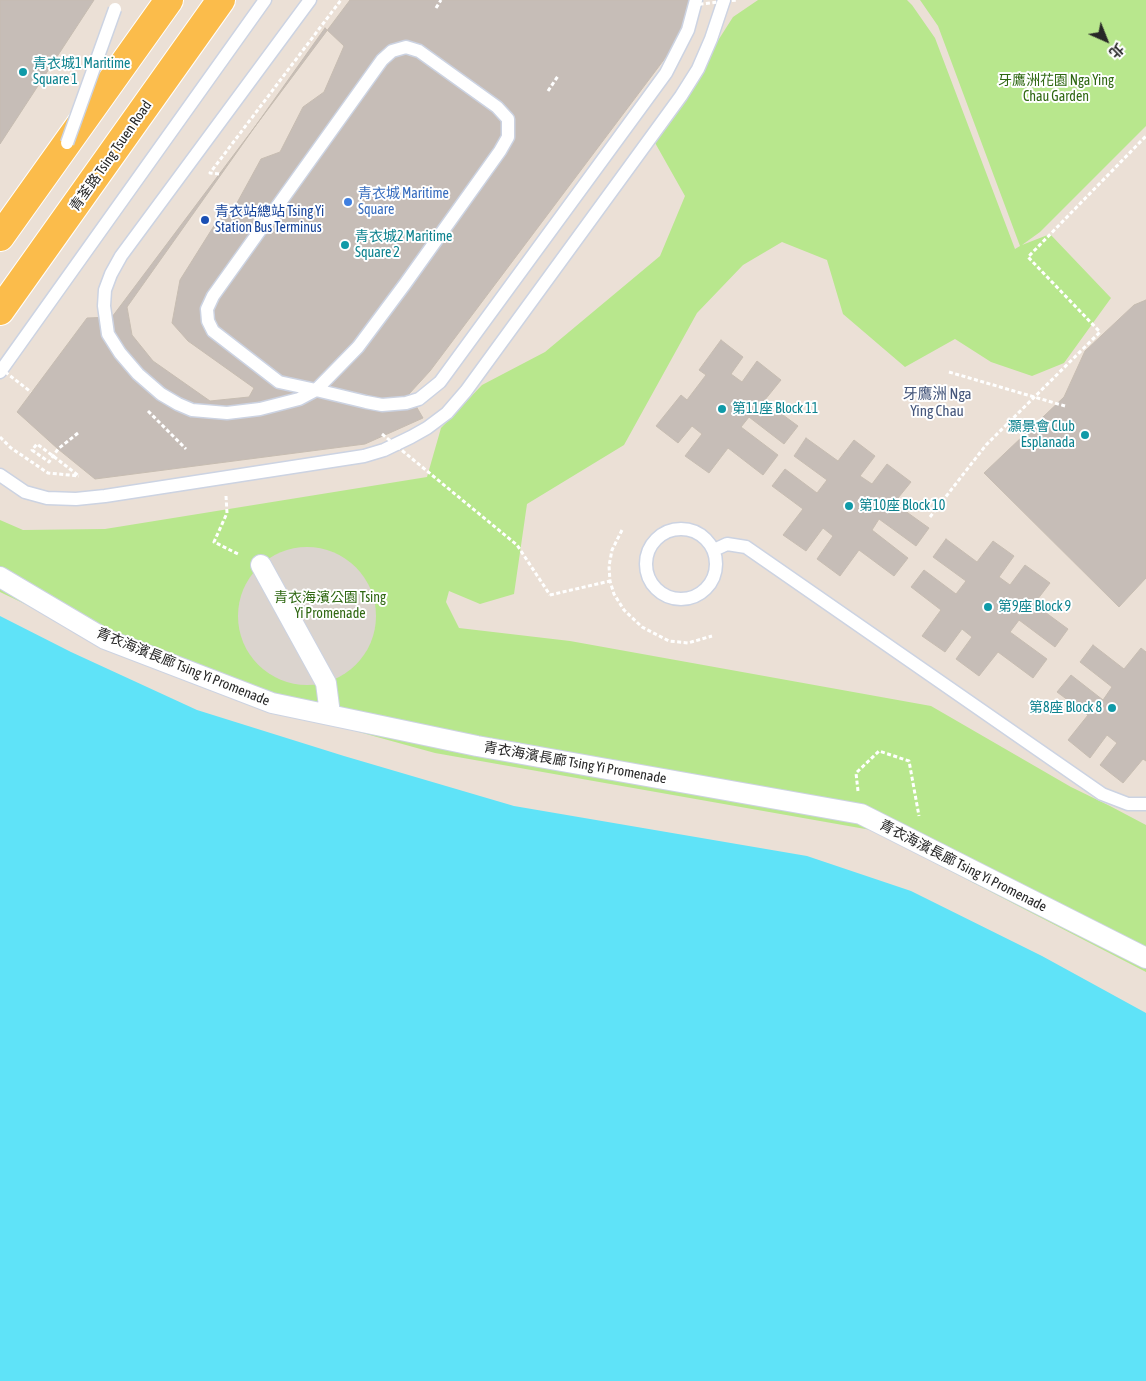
<!DOCTYPE html>
<meta charset="utf-8">
<style>
body{margin:0}
#map{position:relative;width:1146px;height:1381px;overflow:hidden;background:#ebe0d6;font-family:"Asap Condensed","Noto Sans TC",sans-serif}
canvas{display:block}
.north{position:absolute;left:1081px;top:15px;width:50px;height:50px;-webkit-text-stroke:4px #fff;paint-order:stroke;rotate:136deg;font-size:14px;font-weight:700;line-height:20px;text-align:center;color:#272727}
.north::after{content:'';display:block;margin:auto;width:18px;height:22px;background:#272727;clip-path:polygon(50% 0,100% 100%,50% 72%,0 100%)}
</style>
<div id="map">
<canvas width="1146" height="1381"></canvas>
<div class="north">北</div>
</div>
<script>
const ctx = document.querySelector('canvas').getContext('2d');
ctx.lineJoin = 'round';
function fillPath(path, color) {
  ctx.fillStyle = color;
  ctx.fill(path, 'evenodd');
}
function toPath(rows) {
  const path = new Path2D();
  for (const r of rows) {
    if (r.length === 3) {
      path.moveTo(r[0] + r[2], r[1]);
      path.arc(r[0], r[1], r[2], 0, 2 * Math.PI);
      continue;
    }
    path.moveTo(r[0], r[1]);
    for (let i = 2; i < r.length; i += 2) path.lineTo(r[i], r[i + 1]);
  }
  return path;
}
function strokePath(path, color, width, dash) {
  ctx.strokeStyle = color;
  ctx.lineWidth = width;
  ctx.lineCap = dash ? 'butt' : 'round';
  ctx.setLineDash(dash || []);
  ctx.stroke(path);
}
function label(font, color, halo, rows, align = 'center') {
  ctx.font = font + ' "Asap Condensed","Noto Sans TC",sans-serif';
  ctx.lineWidth = 4;
  ctx.setLineDash([]);
  ctx.textBaseline = 'middle';
  ctx.strokeStyle = halo;
  ctx.fillStyle = color;
  for (const [text, x, y, turn = 0] of rows) {
    ctx.save();
    ctx.translate(x, y);
    ctx.rotate((+turn || 0) * Math.PI / 180);
    ctx.textAlign = isNaN(turn) ? turn : align;
    if (halo) ctx.strokeText(text, 0, 0);
    ctx.fillText(text, 0, 0);
    ctx.restore();
  }
}
fillPath(toPath([
 [758,0,907,0,912,5,935,38,1015,249,1020,246,938,26,920,0,1146,0,1146,126,1040,232,1022,245,1050,234,1111,298,1064,363,1032,376,991,362,955,339,905,367,843,314,827,260,782,242,743,265,697,313,624,445,527,504,514,594,480,604,449,591,446,602,459,628,570,641,931,706,1071,787,1110,806,1146,825,1146,972,871,830,435,753,308,718,166,672,0,592,0,520,23,530,105,529,427,477,441,428,482,385,545,352,660,256,685,196,654,141,733,17]
]), '#b8e78d');
fillPath(toPath([
 [307,616,69]
]), '#dbd4ce');
fillPath(toPath([
 [0,616,71,652,197,710,344,756,514,806,807,856,911,891,1042,956,1146,1013,1146,1381,0,1381]
]), '#5fe3f8');
const building = toPath([
 [0,0,94,0,0,144,0,0],
 [350,0,692,0,696,17,430,371,409,394,423,418,365,444,95,479,58,449,17,412,87,318,112,317,350,0],
 [325,28,344,46,324,92,303,107,280,152,261,159,232,212,217,221,180,280,172,323,188,341,254,388,249,397,210,401,153,361,132,335,127,307,325,28],
 [1146,300,1146,578,1119,607,984,473,1064,397,1085,351,1134,305,1146,300],
 [721,340,743,357,731,374,742,382,757,361,781,380,764,401,798,426,784,444,749,417,741,427,778,455,763,475,728,448,709,473,685,456,702,434,692,426,678,443,656,426,681,395,687,400,706,375,699,370,721,340],
 [806,438,838,461,854,440,875,456,860,476,872,484,887,464,911,482,894,503,929,528,916,546,879,519,872,530,908,558,894,576,859,550,840,576,817,559,833,536,823,528,806,551,783,535,803,509,772,486,785,469,817,493,827,480,794,456,806,438],
 [946,539,977,562,993,541,1014,556,999,577,1010,585,1025,565,1050,583,1034,604,1068,629,1055,647,1019,620,1010,632,1047,659,1033,678,998,652,979,676,956,659,972,637,962,629,945,652,922,636,941,610,911,587,924,570,956,594,966,581,933,557,946,539],
 [1093,645,1124,669,1141,648,1146,652,1146,761,1143,759,1123,783,1100,765,1117,743,1107,735,1090,758,1068,740,1088,715,1057,692,1071,675,1103,700,1112,687,1080,662,1093,645]
]);
fillPath(building, '#c6bdb7');
strokePath(building, '#c6bcb1', 1);
const service = toPath([
 [310,0,121,256,111,274,105,290,104,306,108,334,120,353,138,374,161,394,178,404,192,410,227,413,260,409,299,399,316,390,358,347,405,284,500,151,508,137,508,119,497,107,419,51,406,47,392,51,382,60,213,296,207,309,208,321,213,331,279,382,316,390,366,402,382,405,406,403,419,399,440,382,666,73,688,30,696,0],
 [0,372,265,0],
 [0,475,25,492,47,498,76,499,105,496,364,456,384,450,411,437,427,428,447,413,466,391,681,96,698,69,711,39,724,0],
 [681,564,35],
 [714,550,727,544,746,547,1102,794,1128,804,1146,804]
]);
const pedestrian = toPath([
 [261,565,326,683,330,714],
 [0,577,105,639,272,703,477,746,861,814,1146,958]
]);
const primary = toPath([
 [0,237,169,0],
 [0,311,221,0]
]);
strokePath(service, '#ccd3e2', 15);
strokePath(pedestrian, '#ccd3e2', 22);
strokePath(primary, '#fff', 30);
strokePath(toPath([
 [436,8,441,0],
 [548,91,558,76],
 [219,174,210,173,341,0],
 [148,411,186,449],
 [78,433,58,449,49,462,32,450,37,444,57,459,79,476],
 [0,437,11,448,48,473,79,476],
 [226,496,227,513,214,542,240,555],
 [930,517,986,445,1100,332,1028,257,1146,136],
 [622,530,612,550,609,566,610,581,614,594,624,610,642,627,669,641,688,643,712,636],
 [550,595,610,581],
 [858,791,856,773,879,751,909,761,919,816]
]), '#fff', 3, [4, 2.5]);
strokePath(service, '#fff', 12);
strokePath(pedestrian, '#fff', 20);
strokePath(primary, '#fbbc4b', 28);
const serviceBridge = toPath([
 [67,143,115,9]
]);
strokePath(serviceBridge, '#ccd3e2', 15, []);
strokePath(toPath([
 [693,5,737,0],
 [0,368,31,392],
 [949,372,1065,406],
 [382,434,517,545,550,595]
]), '#fff', 3, [4, 2.5]);
strokePath(serviceBridge, '#fff', 12);
for (const [x, y, r, color] of [
 [23,72,5,"#0f9aa8"],
 [348,202,5,"#3f7fe0"],
 [205,220,5,"#1a4fb4"],
 [345,245,5,"#0f9aa8"],
 [722,409,5,"#0f9aa8"],
 [1085,435,5,"#0f9aa8"],
 [849,506,5,"#0f9aa8"],
 [988,607,5,"#0f9aa8"],
 [1112,708,5,"#0f9aa8"]
]) {
  const dot = new Path2D();
  dot.arc(x, y, r, 0, 2 * Math.PI);
  ctx.fillStyle = color;
  ctx.fill(dot);
  strokePath(dot, '#fff', 2);
}
label('14px', '#0d838f', '#fff', [
 ["青衣城1 Maritime",33,64],
 ["Square 1",33,80],
 ["青衣城2 Maritime",355,237],
 ["Square 2",355,253],
 ["第11座 Block 11",732,409],
 ["灝景會 Club",1075,427,"right"],
 ["Esplanada",1075,443,"right"],
 ["第10座 Block 10",859,506],
 ["第9座 Block 9",998,607],
 ["第8座 Block 8",1102,708,"right"]
], 'left');
label('14px', '#306813', '#fff', [
 ["牙鷹洲花園 Nga Ying",1056,81],
 ["Chau Garden",1056,97],
 ["青衣海濱公園 Tsing",330,598],
 ["Yi Promenade",330,614]
]);
label('14px', '#272727', '#fff', [
 ["青荃路 Tsing Tsuen Road",111,156,-55],
 ["青衣海濱長廊 Tsing Yi Promenade",183,667,22],
 ["青衣海濱長廊 Tsing Yi Promenade",575,763,10],
 ["青衣海濱長廊 Tsing Yi Promenade",963,866,27]
]);
label('14px', '#366cbe', '#fff', [
 ["青衣城 Maritime",358,194],
 ["Square",358,210]
], 'left');
label('14px', '#164399', '#fff', [
 ["青衣站總站 Tsing Yi",215,212],
 ["Station Bus Terminus",215,228]
], 'left');
label('15px', '#44557a', '#fff', [
 ["牙鷹洲 Nga",937,394],
 ["Ying Chau",937,411]
]);
</script>
